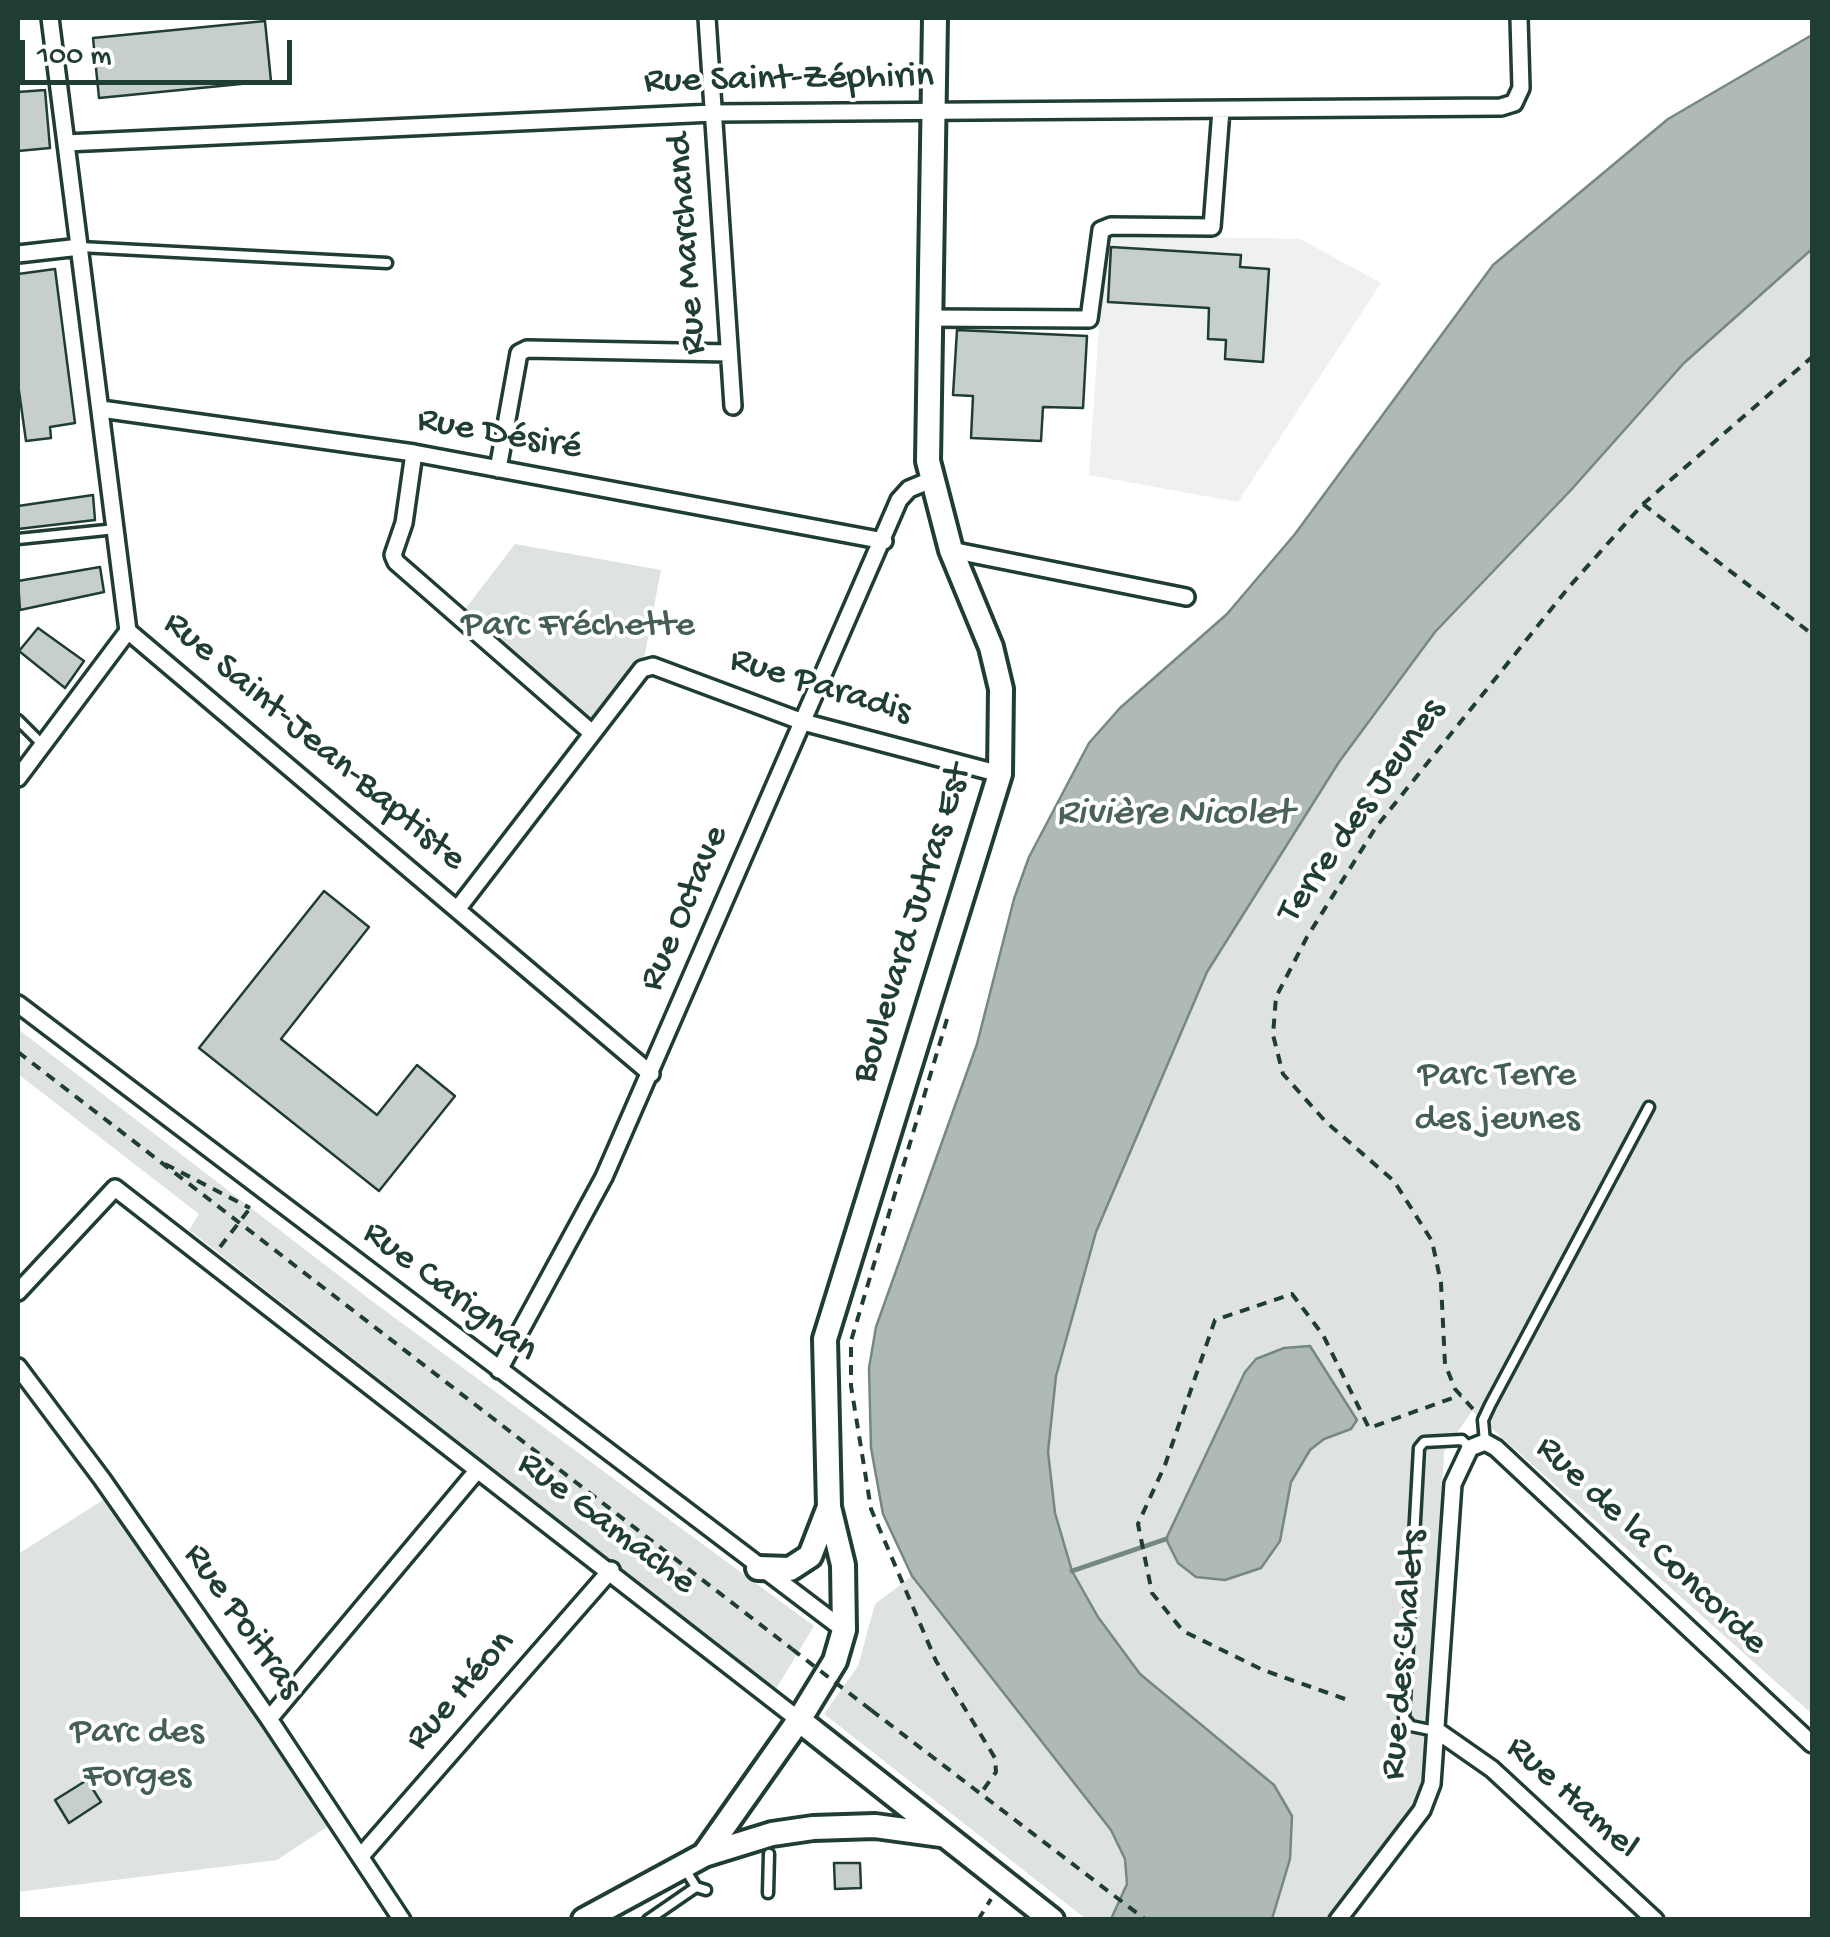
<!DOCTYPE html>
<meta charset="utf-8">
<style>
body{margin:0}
#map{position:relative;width:1830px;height:1937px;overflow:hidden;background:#fff;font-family:"Gochi Hand",sans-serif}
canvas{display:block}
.frame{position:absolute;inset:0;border:20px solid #1f3d34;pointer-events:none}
.scale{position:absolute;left:20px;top:40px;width:272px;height:45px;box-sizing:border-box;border:5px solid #1f3d34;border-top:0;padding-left:12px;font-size:30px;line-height:35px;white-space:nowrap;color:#1f3d34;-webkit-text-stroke:8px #fff;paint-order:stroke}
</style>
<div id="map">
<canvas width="1830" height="1937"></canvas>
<div class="frame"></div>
<div class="scale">100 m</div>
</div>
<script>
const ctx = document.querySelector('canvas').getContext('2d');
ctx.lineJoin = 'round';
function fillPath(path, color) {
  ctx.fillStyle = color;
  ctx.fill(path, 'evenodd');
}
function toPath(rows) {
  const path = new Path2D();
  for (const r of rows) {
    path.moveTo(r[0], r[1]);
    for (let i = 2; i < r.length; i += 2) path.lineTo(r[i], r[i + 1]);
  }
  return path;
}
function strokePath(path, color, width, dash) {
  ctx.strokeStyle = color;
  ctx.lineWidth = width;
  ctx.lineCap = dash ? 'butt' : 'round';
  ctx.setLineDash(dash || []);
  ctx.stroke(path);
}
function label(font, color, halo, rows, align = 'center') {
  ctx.font = font + ' "Gochi Hand",sans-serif';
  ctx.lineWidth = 8;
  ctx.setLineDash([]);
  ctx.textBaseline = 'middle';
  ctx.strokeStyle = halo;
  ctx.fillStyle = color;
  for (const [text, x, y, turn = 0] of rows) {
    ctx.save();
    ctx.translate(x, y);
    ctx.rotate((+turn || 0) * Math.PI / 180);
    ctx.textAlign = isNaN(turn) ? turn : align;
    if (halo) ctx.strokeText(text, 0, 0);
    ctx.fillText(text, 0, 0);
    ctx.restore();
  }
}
fillPath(toPath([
 [1105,235,1300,239,1381,283,1238,502,1089,475]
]), '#eef1f0');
fillPath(toPath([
 [1812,249,1812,1714,1472,1411,1444,1452,1430,1752,1439,1788,1338,1919,1272,1919,1290,1859,1199,1723,1140,1674,1098,1617,1072,1571,1055,1513,1048,1452,1056,1376,1096,1232,1207,972,1339,762,1434,632,1571,490,1684,363],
 [515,544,661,570,642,669,592,733,459,617],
 [18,1029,372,1301,814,1626,776,1689,189,1230,199,1214,18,1074],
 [103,1500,333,1823,277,1860,18,1892,18,1554],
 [912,1576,1111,1830,1125,1859,1127,1884,1111,1919,1086,1919,824,1714,858,1666,875,1604]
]), '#dee3e2');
const water = toPath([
 [1812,35,1812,249,1684,363,1571,490,1435,632,1339,762,1207,972,1096,1232,1056,1376,1048,1452,1055,1513,1072,1571,1098,1617,1140,1674,1274,1785,1292,1816,1290,1859,1272,1919,1111,1919,1127,1884,1125,1859,1111,1830,912,1576,883,1514,871,1448,869,1368,876,1327,977,1044,1014,899,1029,857,1089,743,1120,708,1227,614,1295,534,1493,265,1668,119,1812,35],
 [1310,1346,1357,1420,1351,1429,1324,1439,1310,1450,1291,1482,1280,1541,1261,1568,1225,1580,1196,1577,1178,1563,1166,1539,1245,1372,1256,1359,1284,1348,1310,1346]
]);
fillPath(water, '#afbab7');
strokePath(water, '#758883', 2.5);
strokePath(toPath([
 [1072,1571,1166,1539]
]), '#758883', 5);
const building = toPath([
 [265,21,271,81,99,98,93,38,265,21],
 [45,90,50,148,18,151,18,92,45,90],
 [1111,247,1241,255,1240,267,1269,269,1263,362,1225,359,1226,340,1208,339,1209,308,1108,302,1111,247],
 [55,269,75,423,50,427,51,438,26,441,18,384,18,274,55,269],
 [957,330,1087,336,1083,408,1043,407,1041,441,971,438,973,396,953,395,957,330],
 [93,495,95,520,18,529,18,506,93,495],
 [100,567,104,592,20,610,18,581,100,567],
 [38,628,84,661,65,688,19,651,38,628],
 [324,891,369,927,281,1039,377,1115,417,1065,455,1096,379,1191,199,1048,324,891],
 [87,1780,101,1802,69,1823,55,1800,87,1780],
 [834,1863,860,1863,861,1888,835,1889,834,1863]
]);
fillPath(building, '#c7cfcc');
strokePath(building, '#1f3d34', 2.5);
const lane = toPath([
 [80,247,387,263],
 [18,539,116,529],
 [18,720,42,744],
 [1485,1442,1483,1420,1490,1405,1649,1107],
 [1435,1731,1411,1726,1404,1718,1419,1448,1424,1442,1462,1440,1470,1448],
 [685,1869,696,1887,706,1890],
 [768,1893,769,1854],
 [648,1920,696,1887]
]);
const street = toPath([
 [50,18,128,631,651,1074],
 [707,18,733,406],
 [66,143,713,113,1501,107,1514,103,1521,88,1519,18],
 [18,254,80,247],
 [928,318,1089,319,1101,230,1111,226,1212,227,1221,110],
 [101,409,414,453,884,541],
 [414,453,404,523,393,555,396,562,592,733],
 [498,469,519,353,527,349,729,353],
 [951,550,1186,597],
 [18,778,128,631],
 [459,907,642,669,653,666,803,722,1000,774],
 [18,1004,844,1630],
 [18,1292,115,1188,799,1720],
 [18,1367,102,1479,269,1719,402,1920],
 [499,1370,604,1177,899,500,909,489,931,480],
 [269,1719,476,1472],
 [1439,1732,1492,1769,1655,1920],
 [361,1856,611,1570],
 [1338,1920,1422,1810,1432,1784,1453,1484,1470,1448,1485,1442,1496,1448,1812,1744]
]);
const secondary = toPath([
 [758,1568,790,1569,810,1556,829,1507],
 [799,1720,1052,1920],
 [704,1855,772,1834,813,1828,875,1826,941,1835],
 [584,1920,704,1855,799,1720,835,1661,844,1630,843,1565,829,1507,825,1339,1000,774,1001,689,991,647,951,550,928,461,935,18]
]);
strokePath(lane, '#1f3d34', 15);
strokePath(street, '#1f3d34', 22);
strokePath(secondary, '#1f3d34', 30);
strokePath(toPath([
 [1643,504,1812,634],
 [947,1019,851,1341,851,1386,871,1509,936,1661,995,1758,996,1772,981,1793],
 [18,1052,792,1649],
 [165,1164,250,1208],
 [220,1247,251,1207],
 [1473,1409,1455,1389,1445,1364,1441,1283,1432,1241,1394,1181,1326,1122,1283,1074,1273,1035,1276,997,1307,937,1376,827,1569,587,1643,504,1812,357],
 [1345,1699,1263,1670,1183,1631,1152,1593,1138,1524,1165,1465,1215,1320,1292,1294,1323,1335,1369,1428,1461,1395],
 [871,1710,1146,1920],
 [978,1920,991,1899]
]), '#1f3d34', 4, [10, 8]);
strokePath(lane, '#fff', 8);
strokePath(street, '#fff', 15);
strokePath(secondary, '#fff', 22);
strokePath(toPath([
 [792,1649,871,1710]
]), '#1f3d34', 4, [10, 8]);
label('38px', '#1f3d34', '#fff', [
 ["Rue Saint-Zéphirin",789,81,-1],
 ["Rue Marchand",689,244,-94],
 ["Rue Désiré",499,436,10],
 ["Rue Paradis",820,688,17],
 ["Rue Saint-Jean-Baptiste",313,743,40],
 ["Terre des Jeunes",1363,812,-55],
 ["Rue Octave",686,909,-67],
 ["Boulevard Jutras Est",914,924,-73],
 ["Rue Carignan",449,1293,37],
 ["Rue Gamache",605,1525,37],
 ["Rue de la Concorde",1650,1547,43],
 ["Rue Poitras",241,1622,55],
 ["Rue des Chalets",1406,1655,-85],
 ["Rue Héon",462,1692,-49],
 ["Rue Hamel",1571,1799,42]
]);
label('38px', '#455e57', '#fff', [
 ["Parc Fréchette",578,627],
 ["Parc Terre",1497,1077],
 ["des jeunes",1497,1121],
 ["Parc des",137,1734],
 ["Forges",137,1778]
]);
label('italic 40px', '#4a625b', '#fff', [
 ["Rivière Nicolet",1174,816]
]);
</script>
